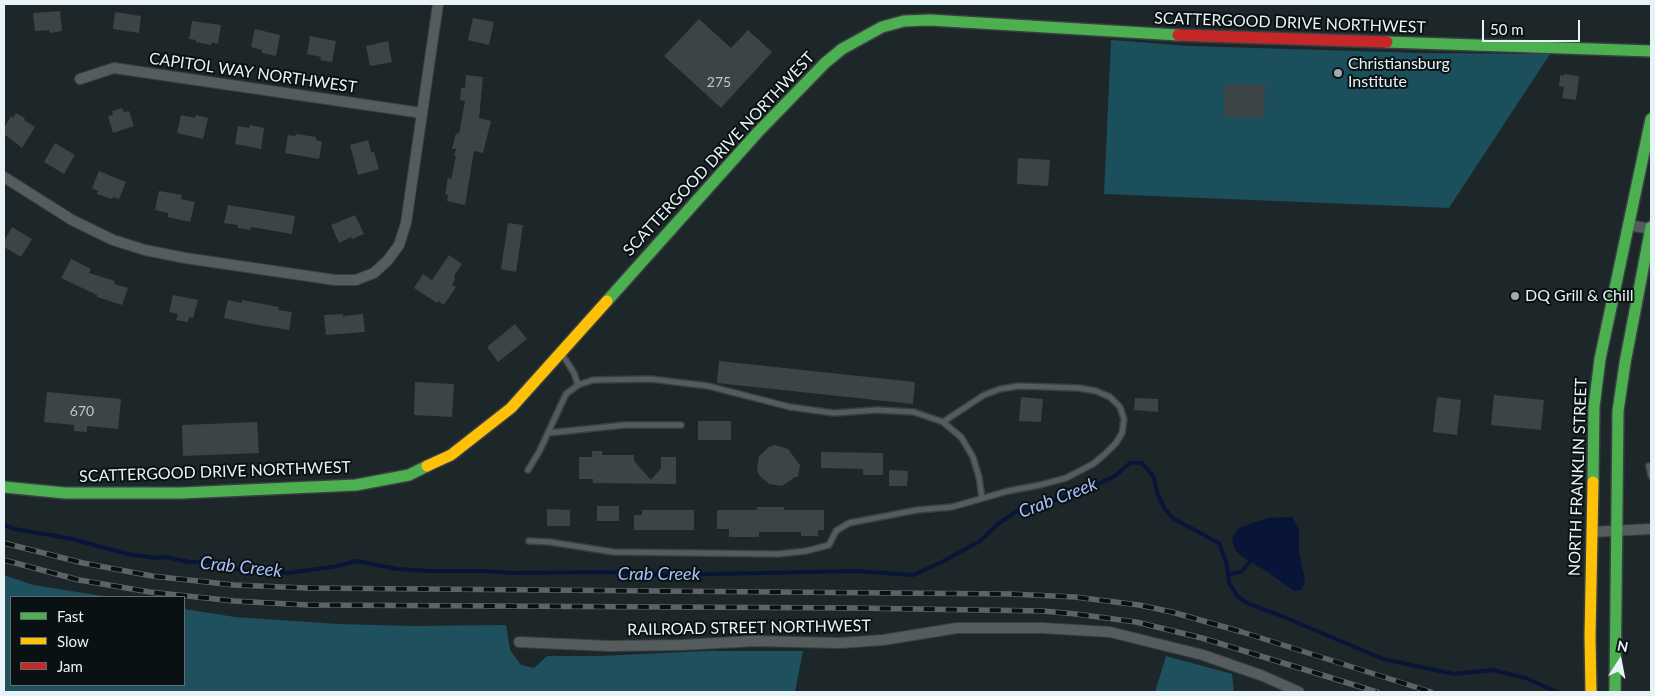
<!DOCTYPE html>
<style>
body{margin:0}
#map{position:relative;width:1655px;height:696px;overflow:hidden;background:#1d2629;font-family:Lato,sans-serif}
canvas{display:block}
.frame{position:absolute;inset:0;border:5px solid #e8f3f7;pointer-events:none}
.legend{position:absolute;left:10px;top:596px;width:175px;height:90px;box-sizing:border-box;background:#091113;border:1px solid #626b6e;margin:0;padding:6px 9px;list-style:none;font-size:15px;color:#e8f3f7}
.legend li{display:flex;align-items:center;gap:10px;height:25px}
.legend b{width:25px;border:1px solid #626b6e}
.north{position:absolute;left:1595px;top:636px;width:50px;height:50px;-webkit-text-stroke:4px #091113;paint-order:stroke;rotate:11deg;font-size:14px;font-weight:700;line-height:20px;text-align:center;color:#e8f3f7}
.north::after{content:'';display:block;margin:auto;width:18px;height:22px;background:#e8f3f7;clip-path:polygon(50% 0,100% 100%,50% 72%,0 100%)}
.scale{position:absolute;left:1482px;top:20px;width:98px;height:22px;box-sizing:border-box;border:2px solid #e8f3f7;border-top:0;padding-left:6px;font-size:15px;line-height:18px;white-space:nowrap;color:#e8f3f7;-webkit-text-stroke:4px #091113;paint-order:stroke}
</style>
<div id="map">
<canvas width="1655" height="696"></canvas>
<div class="frame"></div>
<ul class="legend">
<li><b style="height:6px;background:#4caf50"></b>Fast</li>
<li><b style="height:6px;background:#ffc107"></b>Slow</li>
<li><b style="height:6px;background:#c62828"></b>Jam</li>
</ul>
<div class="north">N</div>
<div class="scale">50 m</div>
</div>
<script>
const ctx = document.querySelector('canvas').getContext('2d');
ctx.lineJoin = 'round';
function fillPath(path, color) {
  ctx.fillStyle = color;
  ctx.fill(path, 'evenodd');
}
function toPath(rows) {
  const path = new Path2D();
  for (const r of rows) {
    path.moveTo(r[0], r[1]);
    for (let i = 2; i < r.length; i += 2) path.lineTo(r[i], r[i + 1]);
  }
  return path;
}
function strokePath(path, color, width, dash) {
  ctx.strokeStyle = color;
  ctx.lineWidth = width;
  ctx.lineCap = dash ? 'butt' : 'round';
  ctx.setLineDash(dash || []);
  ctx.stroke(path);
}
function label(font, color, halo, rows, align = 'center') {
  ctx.font = font + ' Lato,sans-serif';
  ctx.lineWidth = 4;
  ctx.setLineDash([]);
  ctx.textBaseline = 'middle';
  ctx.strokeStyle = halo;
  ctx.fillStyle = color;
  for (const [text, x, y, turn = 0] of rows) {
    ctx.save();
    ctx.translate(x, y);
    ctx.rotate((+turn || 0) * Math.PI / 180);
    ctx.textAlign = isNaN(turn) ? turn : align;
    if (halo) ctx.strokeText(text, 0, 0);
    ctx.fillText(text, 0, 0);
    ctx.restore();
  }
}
fillPath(toPath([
 [1111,40,1189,46,1422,53,1550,54,1449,208,1104,194]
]), '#1b4f5b');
fillPath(toPath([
 [4,575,33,585,109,597,11,597,11,685,184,685,184,609,235,617,338,624,414,626,506,625,510,650,521,665,534,668,547,656,599,656,707,651,803,651,795,692,4,692],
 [1166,656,1232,674,1234,692,1155,692]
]), '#1e505d');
fillPath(toPath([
 [1289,517,1293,518,1299,529,1299,551,1305,581,1301,590,1294,591,1266,571,1244,558,1236,551,1232,540,1233,535,1239,528,1255,522,1269,518]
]), '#091538');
strokePath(toPath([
 [4,525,15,529,68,538,128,554,156,558,165,557,189,562,212,562,244,571,288,573,338,566,356,561,398,569,427,571,483,571,512,573,604,572,668,575,856,571,913,575,942,562,980,541,998,524,1017,511,1080,493,1115,476,1130,463,1142,463,1153,476,1158,495,1165,509,1174,519,1219,543,1227,565,1229,583,1238,597,1249,604,1279,615,1383,659,1454,674,1492,670,1526,678,1557,692],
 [1228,574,1241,572,1250,562]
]), '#091538', 4);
fillPath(toPath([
 [60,11,62,31,50,33,49,30,35,31,33,13],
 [115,12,141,16,139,33,113,29],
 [473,18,494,22,489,45,468,40],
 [699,19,731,48,748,30,772,52,721,108,664,56],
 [192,21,221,25,218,44,212,42,211,45,196,42,196,40,189,39],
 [255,29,280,35,276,56,262,53,262,50,251,47],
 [310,36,336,41,332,62,320,60,321,57,307,54],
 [388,41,392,62,370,66,366,46],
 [1564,74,1579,76,1576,100,1562,98,1564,87,1559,86,1560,75,1564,76],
 [466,75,483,77,479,118,491,121,483,153,474,151,465,205,447,201,448,195,445,194,448,178,451,179,456,156,454,156,456,149,452,149,456,133,459,134,465,101,460,100,461,88,465,88],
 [1225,84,1265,85,1264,117,1234,118,1234,116,1224,116],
 [122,108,124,112,129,111,134,126,113,133,108,116,113,115,112,111],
 [16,113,25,118,24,120,35,127,22,148,4,134,4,128,11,116,13,118],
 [181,115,195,118,196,115,208,118,203,139,177,133],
 [250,125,264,128,261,149,235,144,238,126,249,128],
 [296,134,316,137,316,140,322,142,319,159,285,153,288,135,295,136],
 [368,140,371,152,374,152,379,169,358,175,350,145],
 [55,143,75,155,64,174,44,162],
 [1018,158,1050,160,1048,186,1017,184],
 [99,171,126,182,119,199,113,197,112,199,97,194,98,191,92,188],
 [159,191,182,195,181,199,195,202,190,222,168,217,168,213,155,210],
 [228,205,295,216,292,234,251,227,250,230,238,228,238,225,224,223],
 [355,215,364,234,352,239,351,237,339,243,331,225],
 [508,223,523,225,516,272,501,269],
 [12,227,32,239,21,257,4,247,4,241],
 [449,255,462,264,454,276,455,279,452,285,456,287,444,305,438,301,437,303,414,288,423,274,432,280],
 [71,259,91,269,89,273,115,281,114,284,128,288,122,305,97,297,97,295,61,278],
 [173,295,198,300,193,318,189,317,188,322,176,320,178,314,169,312],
 [228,300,242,303,242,300,279,307,278,310,292,312,289,330,258,325,224,318],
 [343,314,343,316,363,314,365,332,326,335,324,315],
 [515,324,527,339,498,362,487,347],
 [719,361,915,382,913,404,717,383],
 [415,382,454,384,452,417,414,415],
 [47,392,121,399,118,429,87,426,87,432,74,431,74,425,44,422],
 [1494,395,1544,400,1541,430,1491,425],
 [1021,397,1043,399,1041,422,1019,421],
 [1437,397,1461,400,1457,435,1433,432],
 [1135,398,1158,399,1158,412,1134,410],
 [698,421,731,421,731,440,698,440],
 [257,422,259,453,183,456,182,425],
 [775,445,788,449,800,465,798,477,795,477,782,486,769,484,759,475,757,469,759,456,769,447],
 [592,451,602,451,602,455,634,455,634,461,651,480,661,468,661,457,676,457,676,484,593,483,593,479,579,479,579,457,592,457],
 [821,452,883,453,883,475,863,475,863,469,821,468],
 [889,470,908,471,907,486,889,486],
 [597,506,619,506,619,521,597,521],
 [757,507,784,507,784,510,824,510,824,530,818,530,818,536,801,536,801,532,759,532,759,537,729,537,729,529,717,529,717,510,757,510],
 [547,509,570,510,570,526,547,526],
 [642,510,694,510,694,530,634,530,634,515,642,515]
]), '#3c4446');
const lane = toPath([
 [578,385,593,380,651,379,708,386,790,407,834,413,877,410,914,412,943,422,961,437,973,457,979,477,982,498],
 [548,433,625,425,681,425],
 [1649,466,1651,476],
 [528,470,539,452,566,394,578,385,574,373,562,354],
 [529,541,550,542,613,552,779,554,806,551,829,545,836,531,849,523,917,510,952,507,1008,491,1040,485,1066,478,1093,464,1105,454,1116,443,1122,433,1124,419,1120,407,1110,397,1096,391,1079,388,1019,386,1000,389,984,395,943,422]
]);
const street = toPath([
 [80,79,114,68,422,113],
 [4,177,72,220,113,240,145,250,185,258,335,280,356,280,374,273,388,260,399,245,406,223,438,4],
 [1628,225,1651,229],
 [1591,532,1651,529],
 [519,642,609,646,681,645,755,641,840,643,883,640,957,628,1042,628,1110,632,1203,655,1263,676,1299,692]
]);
const fast = toPath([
 [1387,42,1651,51],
 [607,301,758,132,825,63,842,49,882,27,904,21,930,20,1178,35],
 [1593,482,1594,407,1600,359,1651,119],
 [4,487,65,493,181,493,356,485,409,475,427,466],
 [1615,692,1618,411,1625,363,1651,227]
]);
const slow = toPath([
 [427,466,451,455,511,408,607,301],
 [1591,692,1590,637,1593,482]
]);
const jam = toPath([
 [1178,35,1387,42]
]);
strokePath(lane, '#394043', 8);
strokePath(street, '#394043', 12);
strokePath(fast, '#394043', 14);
strokePath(slow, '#394043', 14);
strokePath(jam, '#394043', 14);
strokePath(lane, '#545c5e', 5);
strokePath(street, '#545c5e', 10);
strokePath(fast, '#4caf50', 11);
strokePath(slow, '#ffc107', 11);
strokePath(jam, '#c62828', 11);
const rail = toPath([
 [4,543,83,563,152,576,234,585,307,588,1010,594,1075,597,1139,605,1172,612,1242,632,1431,692],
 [4,560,79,580,150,592,234,601,307,605,853,608,1043,611,1076,614,1136,622,1202,638,1377,692]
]);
strokePath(rail, '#5e6466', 5.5);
strokePath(rail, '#091113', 4, [11]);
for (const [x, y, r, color] of [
 [1338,73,5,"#a1abaf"],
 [1515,296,5,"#a1abaf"]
]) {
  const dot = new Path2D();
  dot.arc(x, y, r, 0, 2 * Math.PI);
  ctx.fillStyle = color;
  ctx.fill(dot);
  strokePath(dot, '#091113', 2);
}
label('14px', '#bdc7cb', null, [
 ["275",719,82],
 ["670",82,411]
]);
label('16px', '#e8f3f7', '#091113', [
 ["SCATTERGOOD DRIVE NORTHWEST",1290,23,2],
 ["CAPITOL WAY NORTHWEST",253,73,8],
 ["SCATTERGOOD DRIVE NORTHWEST",719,154,-47],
 ["SCATTERGOOD DRIVE NORTHWEST",215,472,-2],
 ["NORTH FRANKLIN STREET",1578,477,-88],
 ["RAILROAD STREET NORTHWEST",749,628,-1]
]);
label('16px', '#e8f3f7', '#091113', [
 ["Christiansburg",1348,64],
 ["Institute",1348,82],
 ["DQ Grill & Chill",1525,296]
], 'left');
label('italic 18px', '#a9c1fb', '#091113', [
 ["Crab Creek",1058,498,-21],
 ["Crab Creek",241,567,6],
 ["Crab Creek",659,574]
]);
</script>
